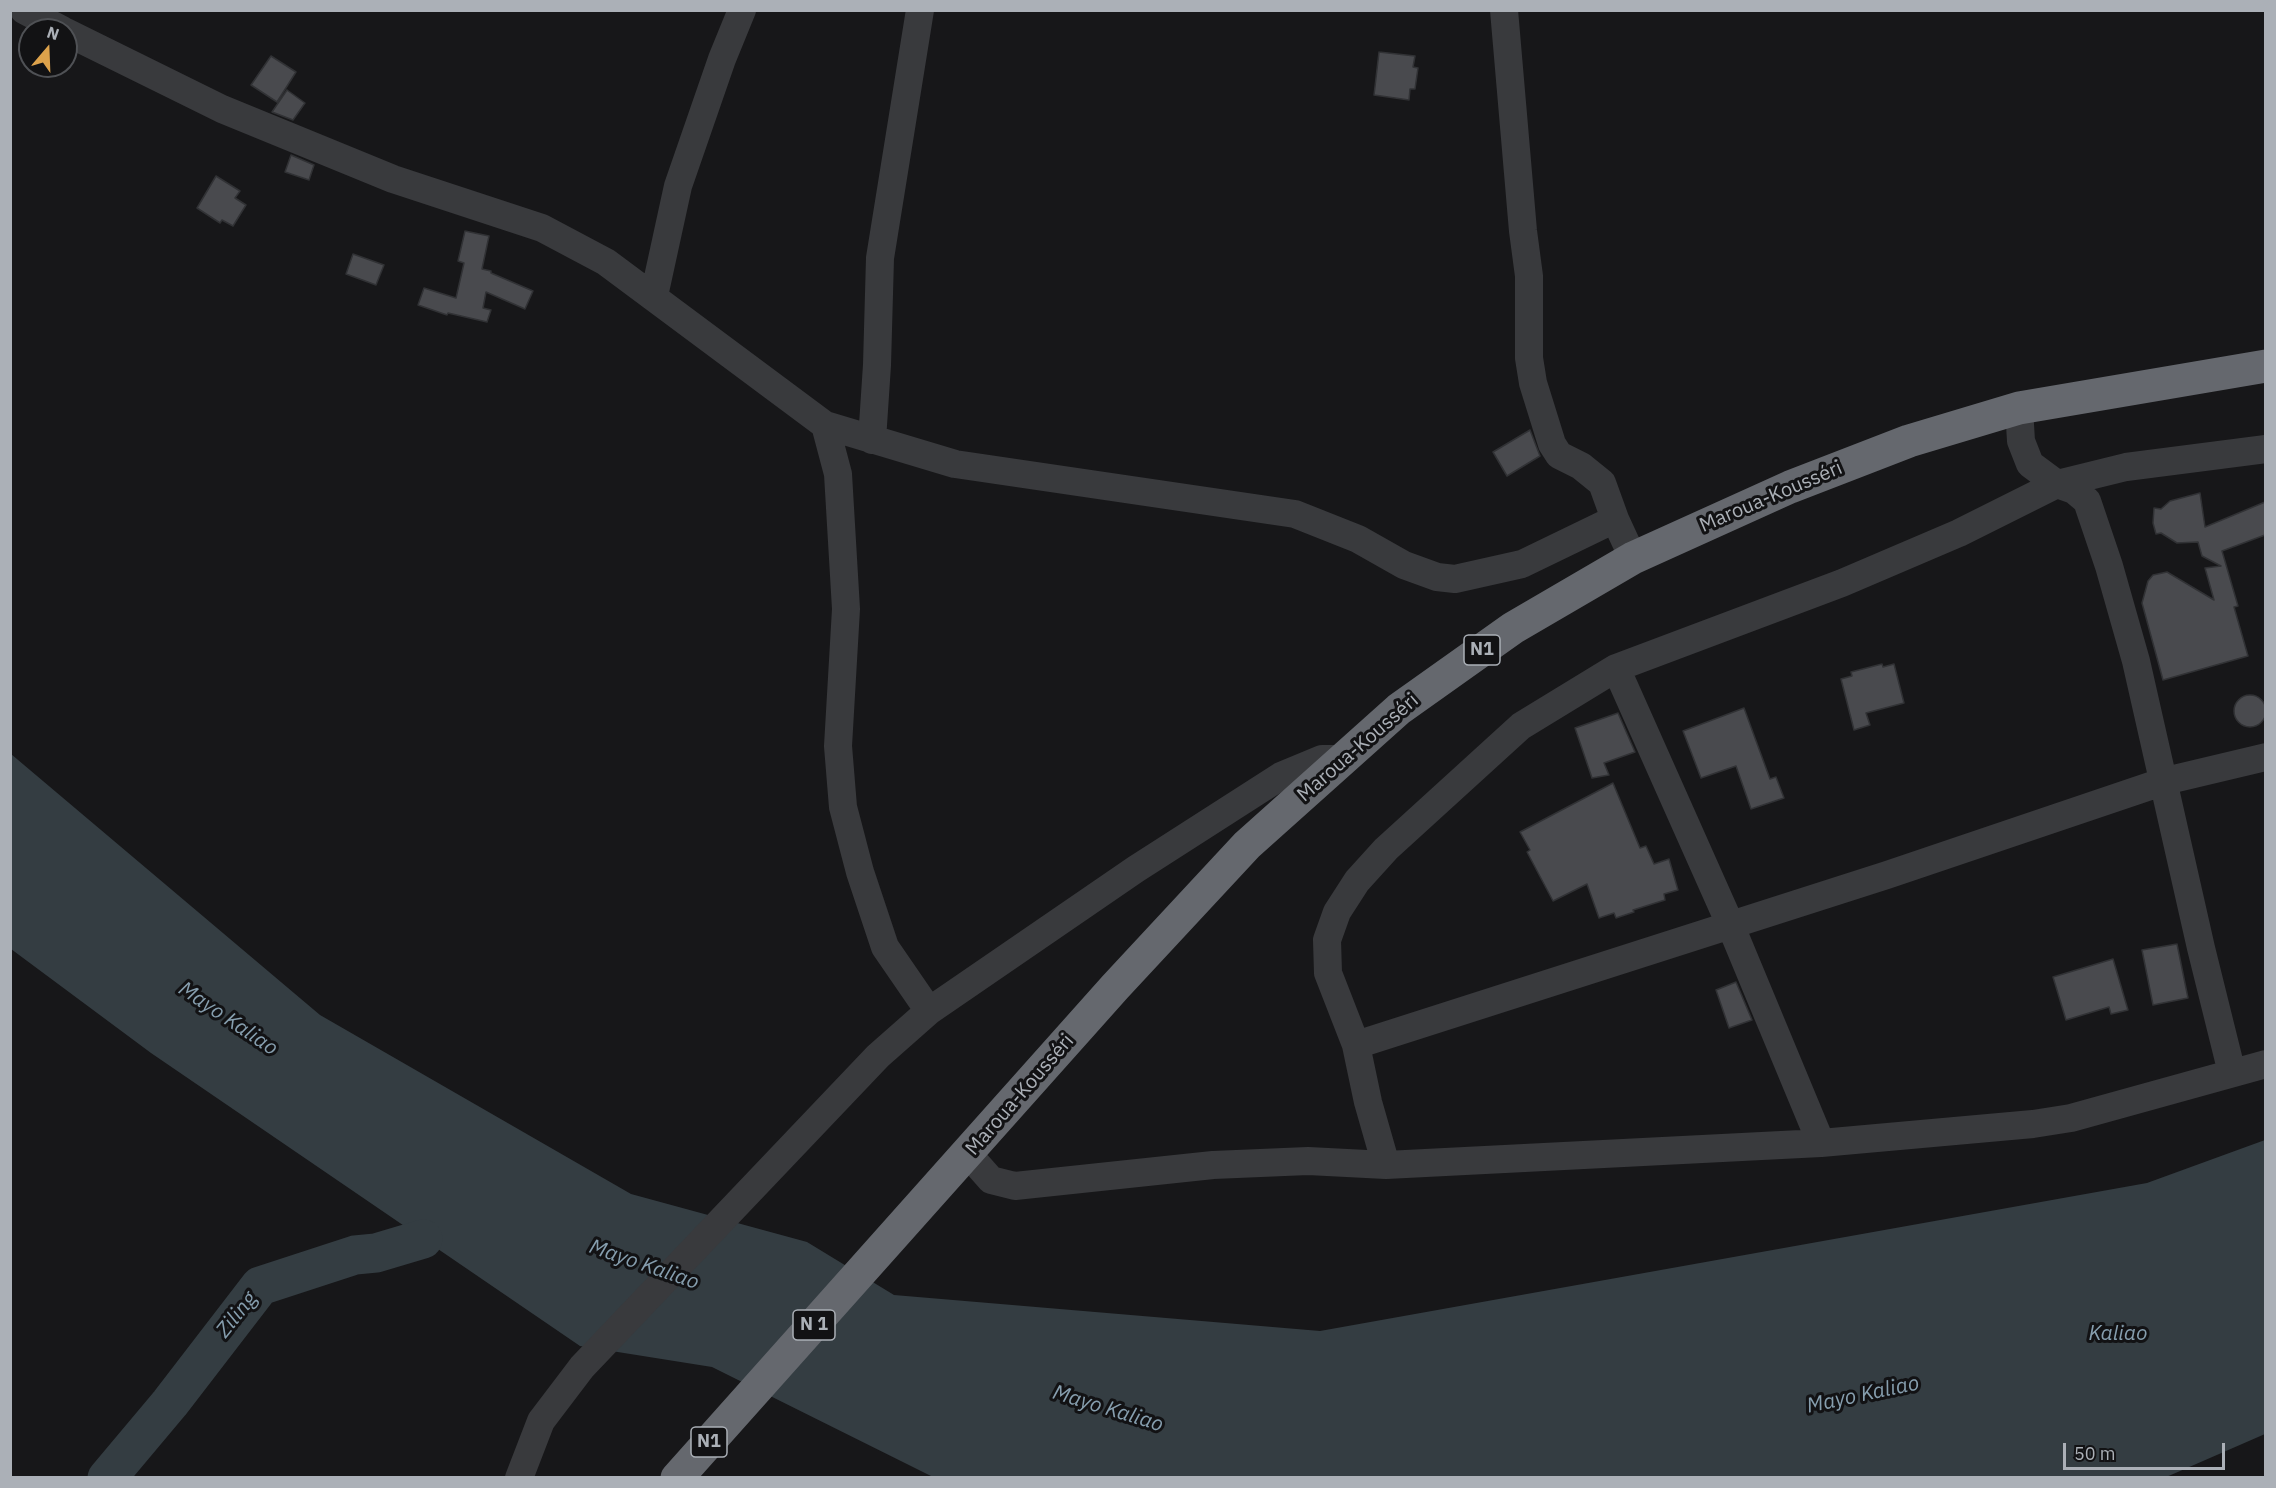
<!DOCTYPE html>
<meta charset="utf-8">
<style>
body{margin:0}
#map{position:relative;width:2276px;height:1488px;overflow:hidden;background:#171719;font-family:"IBM Plex Sans",sans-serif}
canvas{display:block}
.frame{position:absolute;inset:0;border:12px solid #abb0b7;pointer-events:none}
.north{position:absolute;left:18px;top:18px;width:60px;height:60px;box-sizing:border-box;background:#121214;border:2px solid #4f5155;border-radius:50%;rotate:19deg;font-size:16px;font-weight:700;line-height:24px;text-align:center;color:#abb0b7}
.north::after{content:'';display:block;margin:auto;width:21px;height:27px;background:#dda24b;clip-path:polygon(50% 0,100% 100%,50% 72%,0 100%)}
.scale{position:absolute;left:2063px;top:1443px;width:162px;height:27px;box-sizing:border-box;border:3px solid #abb0b7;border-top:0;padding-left:8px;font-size:18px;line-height:21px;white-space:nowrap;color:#abb0b7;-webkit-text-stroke:4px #121214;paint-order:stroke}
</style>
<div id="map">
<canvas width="2276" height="1488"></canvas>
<div class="frame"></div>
<div class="north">N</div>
<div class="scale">50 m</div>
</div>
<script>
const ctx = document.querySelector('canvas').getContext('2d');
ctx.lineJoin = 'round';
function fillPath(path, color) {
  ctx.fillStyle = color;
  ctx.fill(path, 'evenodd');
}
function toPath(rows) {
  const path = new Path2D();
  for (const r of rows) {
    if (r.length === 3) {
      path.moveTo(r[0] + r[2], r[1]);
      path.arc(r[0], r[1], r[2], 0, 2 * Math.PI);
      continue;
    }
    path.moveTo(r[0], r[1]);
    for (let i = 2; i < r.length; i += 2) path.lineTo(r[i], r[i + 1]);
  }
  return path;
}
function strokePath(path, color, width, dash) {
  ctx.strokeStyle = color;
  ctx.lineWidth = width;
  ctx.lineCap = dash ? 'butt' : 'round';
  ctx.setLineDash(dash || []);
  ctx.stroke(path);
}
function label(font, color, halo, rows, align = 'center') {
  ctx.font = font + ' "IBM Plex Sans",sans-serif';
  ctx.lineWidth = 6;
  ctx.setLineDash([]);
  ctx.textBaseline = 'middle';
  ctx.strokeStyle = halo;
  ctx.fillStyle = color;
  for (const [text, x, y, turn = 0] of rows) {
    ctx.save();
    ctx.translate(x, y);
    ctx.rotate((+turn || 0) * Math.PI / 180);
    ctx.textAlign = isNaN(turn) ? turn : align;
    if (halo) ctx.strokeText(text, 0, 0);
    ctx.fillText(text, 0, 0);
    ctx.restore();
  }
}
fillPath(toPath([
 [11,754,320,1015,631,1194,807,1242,894,1295,1320,1331,2147,1183,2265,1140,2265,1434,2164,1478,933,1477,712,1367,580,1346,151,1053,11,949]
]), '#343d42');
strokePath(toPath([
 [107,1478,170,1403,260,1286,355,1255,376,1253,423,1239]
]), '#343d42', 39);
const building = toPath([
 [1379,52,1415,56,1413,67,1418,68,1415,89,1410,89,1409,100,1374,95,1379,52],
 [271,56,296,72,277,102,251,85,271,56],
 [287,90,305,103,293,120,272,112,287,90],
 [291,155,314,165,309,180,285,172,291,155],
 [216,176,240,191,235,198,246,205,233,226,222,220,220,223,197,208,216,176],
 [465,231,489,236,482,269,491,271,491,273,533,291,525,309,486,292,483,308,491,310,487,322,448,313,447,315,418,305,424,288,456,298,464,263,458,261,465,231],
 [353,254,384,265,376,285,346,274,353,254],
 [1530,430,1540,456,1507,476,1493,452,1530,430],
 [2200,493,2205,527,2265,502,2265,535,2222,551,2238,606,2234,607,2248,656,2163,680,2142,603,2148,581,2153,575,2167,572,2214,600,2205,568,2221,566,2202,556,2198,542,2177,543,2161,533,2156,534,2153,523,2154,508,2161,509,2170,501,2200,493],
 [1882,664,1883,667,1894,664,1904,703,1866,713,1870,725,1854,730,1841,679,1852,676,1851,672,1882,664],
 [2250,711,16],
 [1744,708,1770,779,1776,777,1784,798,1751,809,1736,766,1701,778,1683,731,1744,708],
 [1618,713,1635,752,1604,763,1609,775,1592,778,1575,728,1618,713],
 [1613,783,1640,848,1646,846,1654,864,1669,859,1678,890,1664,894,1665,900,1633,910,1634,912,1616,918,1614,913,1599,918,1587,884,1553,901,1527,852,1530,850,1520,832,1613,783],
 [2177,944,2188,998,2153,1005,2142,950,2177,944],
 [2113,959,2128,1010,2111,1014,2109,1007,2066,1020,2053,977,2113,959],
 [1736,982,1752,1020,1729,1028,1716,990,1736,982]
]);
fillPath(building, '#494a4e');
strokePath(building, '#313235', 1.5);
strokePath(toPath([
 [24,10,62,30],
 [1504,10,1523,231,1529,276,1529,358,1533,383,1552,444,1559,455,1581,466,1602,483,1615,519,1633,558],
 [66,32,222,109,393,179,542,228,606,262,825,425,838,474,846,609,838,746,843,807,860,872,885,947,929,1011],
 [654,296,678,186,722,59,742,10],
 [2019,408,2021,441,2030,464,2057,484,2074,490,2087,501,2109,566,2136,661,2201,948,2232,1073],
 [825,425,955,464,1295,514,1358,539,1404,565,1437,577,1455,579,1522,564,1615,519],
 [872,440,877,365,880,258,920,10],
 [1616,668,1730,924,1821,1143],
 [1356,1045,1887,875,2165,781,2266,757],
 [968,1154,991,1180,1015,1186,1213,1165,1308,1161,1386,1165,1821,1143,2033,1124,2071,1118,2266,1064],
 [1386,1165,1368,1102,1356,1045,1328,973,1327,940,1337,912,1357,881,1386,849,1521,726,1616,668,1842,583,1959,533,2057,484,2126,467,2266,449],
 [519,1478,541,1421,582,1367,878,1056,929,1011,1136,869,1281,776,1322,759,1344,759]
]), '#393a3d', 28);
strokePath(toPath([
 [677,1478,1115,987,1247,845,1399,709,1513,628,1633,558,1790,487,1909,441,2019,408,2266,366]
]), '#65686e', 33);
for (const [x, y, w] of [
 [1482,650,36],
 [814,1325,42],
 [709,1442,36]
]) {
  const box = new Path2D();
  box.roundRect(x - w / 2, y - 15, w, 30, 4.5);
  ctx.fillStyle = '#121214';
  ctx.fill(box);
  strokePath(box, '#abb0b7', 1.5);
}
label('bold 18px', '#abb0b7', null, [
 ["N1",1482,650],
 ["N 1",814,1325],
 ["N1",709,1442]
]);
label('20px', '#abb0b7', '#121214', [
 ["Maroua-Kousséri",1771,497,-23],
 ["Maroua-Kousséri",1358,748,-41],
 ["Maroua-Kousséri",1020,1095,-49]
]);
label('italic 21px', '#869eae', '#121214', [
 ["Mayo Kaliao",228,1019,34],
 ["Mayo Kaliao",644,1265,19],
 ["Ziling",237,1315,-51],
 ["Kaliao",2118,1334],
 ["Mayo Kaliao",1863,1395,-12],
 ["Mayo Kaliao",1108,1409,17]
]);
</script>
